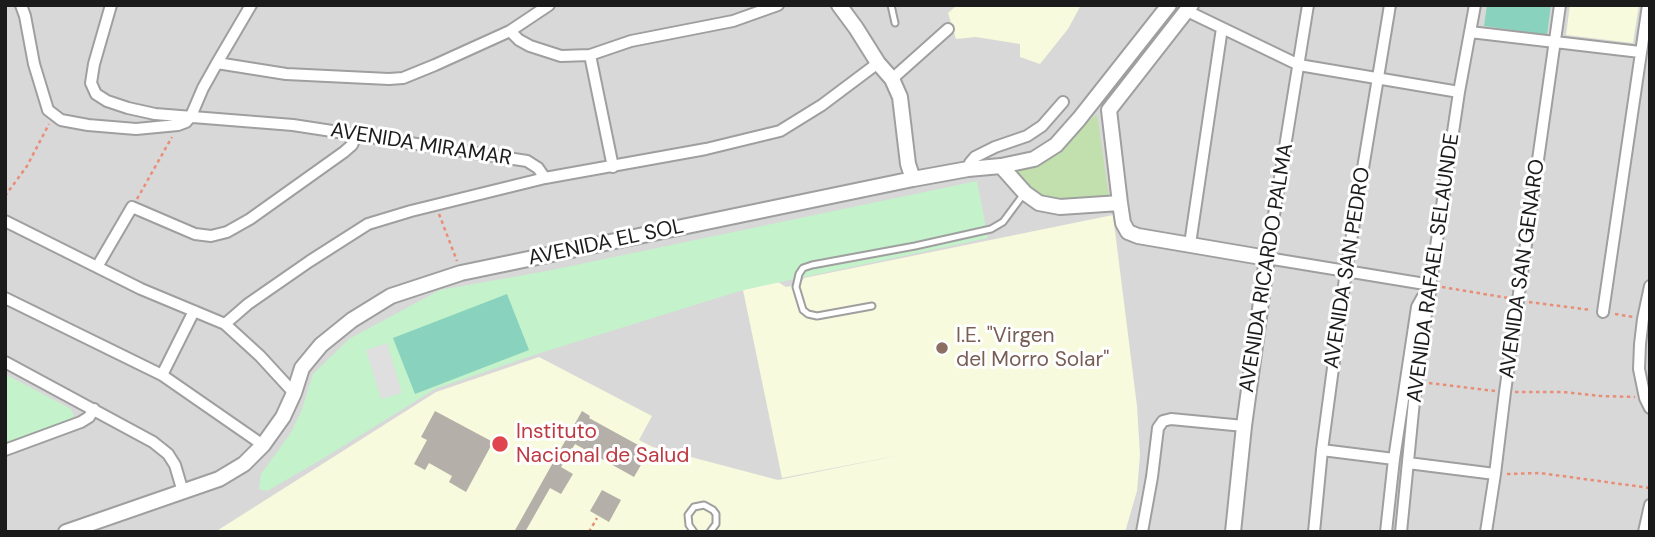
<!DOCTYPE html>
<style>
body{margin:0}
#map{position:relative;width:1655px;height:537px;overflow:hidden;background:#ebe9e2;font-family:"DM Sans",sans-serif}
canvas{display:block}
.frame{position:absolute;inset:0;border:7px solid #1b1b1b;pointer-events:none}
</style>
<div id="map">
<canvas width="1655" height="537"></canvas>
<div class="frame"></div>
</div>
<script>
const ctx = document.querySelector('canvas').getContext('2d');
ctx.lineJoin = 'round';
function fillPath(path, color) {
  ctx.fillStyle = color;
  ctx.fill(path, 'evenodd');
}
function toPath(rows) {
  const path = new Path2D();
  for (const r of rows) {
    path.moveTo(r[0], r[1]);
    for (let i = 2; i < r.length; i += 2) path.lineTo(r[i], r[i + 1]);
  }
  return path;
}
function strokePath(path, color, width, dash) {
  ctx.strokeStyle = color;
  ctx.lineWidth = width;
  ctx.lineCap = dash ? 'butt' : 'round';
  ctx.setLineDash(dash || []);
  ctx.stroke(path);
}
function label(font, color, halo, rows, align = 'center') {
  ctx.font = font + ' "DM Sans",sans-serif';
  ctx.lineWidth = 6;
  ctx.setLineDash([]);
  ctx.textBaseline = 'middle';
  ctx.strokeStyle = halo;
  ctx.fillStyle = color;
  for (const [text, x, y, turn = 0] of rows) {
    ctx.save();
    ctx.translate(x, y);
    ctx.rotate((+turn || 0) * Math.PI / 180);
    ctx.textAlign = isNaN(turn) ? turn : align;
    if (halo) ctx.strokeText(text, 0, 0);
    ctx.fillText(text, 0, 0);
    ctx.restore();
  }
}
fillPath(toPath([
 [5,5,1650,5,1650,532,5,532]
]), '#d9d8d8');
fillPath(toPath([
 [957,5,1081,5,1068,29,1040,64,1020,57,1020,44,976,37,956,39,948,13],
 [1570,5,1639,5,1633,43,1566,35],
 [1113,215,1137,406,1140,455,1137,491,1125,532,215,532,436,392,539,357,652,416,639,440,653,447,778,480,900,455,782,478,743,290,778,282,786,287,800,284,804,278]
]), '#f7fadc');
fillPath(toPath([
 [1097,114,1109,197,1069,201,1046,198,1026,183,1014,171,1032,168,1056,151]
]), '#c1e0ad');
fillPath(toPath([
 [977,181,988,238,743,290,537,354,435,389,319,461,267,491,259,489,261,474,290,434,301,412,313,374,349,339,440,290,552,270],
 [5,374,71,409,74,416,67,423,5,444]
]), '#c3f2cb');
fillPath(toPath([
 [1487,5,1551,5,1547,35,1484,26],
 [507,294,529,350,415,394,393,338]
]), '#89d2bd');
fillPath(toPath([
 [387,343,402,393,381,399,366,350]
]), '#dfdfdf');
fillPath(toPath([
 [435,411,493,442,466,492,449,482,452,476,429,463,425,470,414,464,427,440,421,437],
 [582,411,590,416,589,418,649,451,634,477,575,444,561,467,573,474,561,494,550,488,525,532,514,532],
 [602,490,621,500,609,522,590,511]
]), '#b4afa8');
const service = toPath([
 [891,5,895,23],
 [872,306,817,316,808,314,803,310,796,287,799,274,803,268,812,265,915,246,991,229,1003,222,1023,195],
 [694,532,689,525,688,515,694,507,704,505,713,510,716,514,716,524,710,532]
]);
const minor = toPath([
 [21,5,25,16,34,64,48,110,61,120,88,125,136,129,178,125,186,122,191,116,203,88,217,63,251,5],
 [111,5,94,64,91,83,96,94,107,101,128,108,155,114,293,125,527,161,538,168,545,178],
 [1308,5,1267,258,1431,285],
 [1187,11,1299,65,1459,92],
 [510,31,519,40,530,46,561,56,590,55,631,41,733,21,778,5],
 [1470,32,1640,52],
 [590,55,613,167],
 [217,63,286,74,389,79,403,78,435,65,510,31,549,5],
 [892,79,948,29],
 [968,169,970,163,975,157,995,147,1027,136,1042,126,1063,102],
 [5,221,141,289,225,324,260,356,294,393],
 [1190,244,1222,28],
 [97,267,132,207,195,234,211,236,227,232,250,219,344,152,352,145,356,136],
 [1650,286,1643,319,1640,344,1639,369,1645,398,1650,408],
 [5,298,162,375,263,445],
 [1603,312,1648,5],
 [225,324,248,304,310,261,368,224,411,211,545,178,706,149,780,131,822,105,878,63],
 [5,362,153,442,168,454,175,465,183,492],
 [162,375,194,311],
 [5,450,81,422,89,417,94,409],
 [1322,450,1394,459],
 [1408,463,1495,474],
 [1142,532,1152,477,1158,428,1163,421,1171,419,1244,426],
 [1314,532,1322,450,1346,271,1390,5],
 [1386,532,1394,459,1417,307,1422,298,1430,293],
 [1401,532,1416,381,1459,92,1475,5],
 [1486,532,1495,474,1505,392,1560,5],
 [1644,532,1650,505]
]);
const tertiary = toPath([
 [839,5,856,28,878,63,892,79,900,97,908,164,913,179],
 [1191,5,1109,110,1120,203,1123,223,1128,232,1138,236,1267,258,1244,426,1233,532],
 [1001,166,1025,193,1039,203,1060,207,1120,203],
 [66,532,219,479,244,464,263,445,283,417,294,393,302,368,321,345,352,320,391,296,461,273,913,179,968,169,1001,166,1034,159,1056,145,1079,119,1169,5]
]);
strokePath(service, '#9f9f9f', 9);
strokePath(minor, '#9f9f9f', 14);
strokePath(tertiary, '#9f9f9f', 18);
strokePath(toPath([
 [5,196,27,166,49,124],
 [137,199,172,137],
 [439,214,457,261],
 [1442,287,1508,298],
 [1529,302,1591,310],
 [1615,314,1633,317],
 [1429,383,1495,391],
 [1515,392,1564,392,1600,396,1635,397],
 [1507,474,1540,473,1650,488],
 [589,532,597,518]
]), '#e88e77', 2.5, [3.5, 3.5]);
strokePath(service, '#fff', 5);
strokePath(minor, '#fff', 10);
strokePath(tertiary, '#fff', 14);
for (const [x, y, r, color] of [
 [942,348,7,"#8d6e63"],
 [500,444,9,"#e0444e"]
]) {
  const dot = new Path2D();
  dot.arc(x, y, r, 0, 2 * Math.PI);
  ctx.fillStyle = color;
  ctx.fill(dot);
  strokePath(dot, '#fff', 2.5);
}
label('21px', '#1b1b1b', '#fff', [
 ["AVENIDA MIRAMAR",421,145,9],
 ["AVENIDA EL SOL",606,243,-12],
 ["AVENIDA RICARDO PALMA",1267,268,-81],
 ["AVENIDA SAN PEDRO",1348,268,-81],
 ["AVENIDA RAFAEL SELAUNDE",1434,268,-82],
 ["AVENIDA SAN GENARO",1523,269,-82]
]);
label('21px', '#785e54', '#fff', [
 ["I.E. \"Virgen",956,336],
 ["del Morro Solar\"",956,360]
], 'left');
label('21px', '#be3a42', '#fff', [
 ["Instituto",516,432],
 ["Nacional de Salud",516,456]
], 'left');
</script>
